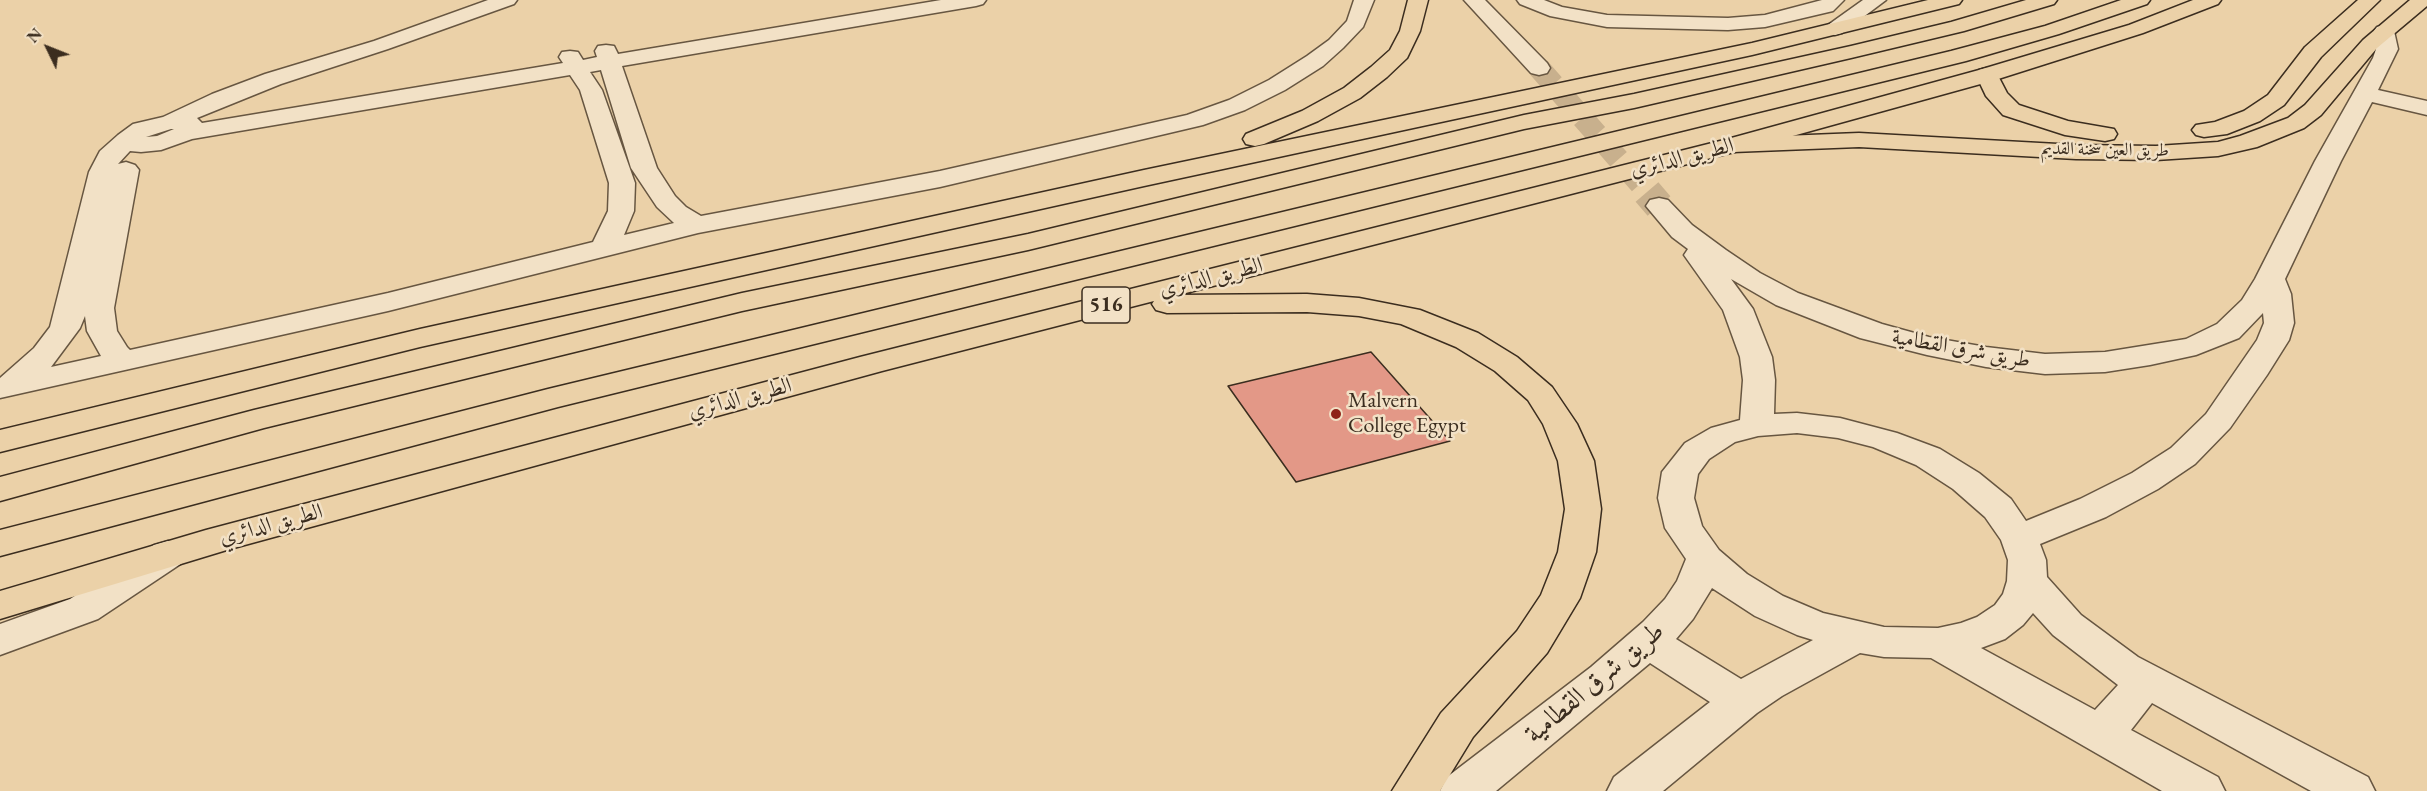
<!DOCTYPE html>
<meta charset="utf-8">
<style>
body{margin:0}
#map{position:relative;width:2427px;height:791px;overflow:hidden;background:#ebd1a8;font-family:"EB Garamond",serif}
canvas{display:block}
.north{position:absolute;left:18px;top:18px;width:60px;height:60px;-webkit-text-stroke:4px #f2e1c6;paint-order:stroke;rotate:313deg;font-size:16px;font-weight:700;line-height:24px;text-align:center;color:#3b2d1f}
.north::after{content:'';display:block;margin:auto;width:21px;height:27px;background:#3b2d1f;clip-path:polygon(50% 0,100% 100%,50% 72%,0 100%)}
</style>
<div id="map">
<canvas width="2427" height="791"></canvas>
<div class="north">N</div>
</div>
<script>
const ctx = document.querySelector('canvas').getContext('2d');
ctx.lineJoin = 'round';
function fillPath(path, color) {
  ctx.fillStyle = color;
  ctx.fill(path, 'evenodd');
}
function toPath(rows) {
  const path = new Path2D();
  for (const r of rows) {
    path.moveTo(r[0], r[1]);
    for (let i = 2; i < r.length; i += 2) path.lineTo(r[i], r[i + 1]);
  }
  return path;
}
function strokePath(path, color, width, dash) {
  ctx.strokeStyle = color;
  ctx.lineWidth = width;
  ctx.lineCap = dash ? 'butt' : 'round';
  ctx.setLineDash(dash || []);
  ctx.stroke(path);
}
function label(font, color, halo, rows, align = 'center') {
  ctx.font = font + ' "EB Garamond",Amiri,serif';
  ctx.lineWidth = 5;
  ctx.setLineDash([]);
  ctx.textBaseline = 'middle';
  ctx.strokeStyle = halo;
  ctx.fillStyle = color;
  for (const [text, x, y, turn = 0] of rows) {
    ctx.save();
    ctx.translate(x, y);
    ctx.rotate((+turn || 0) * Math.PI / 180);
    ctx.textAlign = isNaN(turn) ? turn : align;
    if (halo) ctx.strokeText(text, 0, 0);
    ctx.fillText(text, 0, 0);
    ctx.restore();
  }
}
const building = toPath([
 [1371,352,1450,441,1296,482,1228,386,1371,352]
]);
fillPath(building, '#e39887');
strokePath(building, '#3b2d1f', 1.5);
strokePath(toPath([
 [1539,68,1648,193]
]), '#c8b08d', 22, [22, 11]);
strokePath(toPath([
 [1647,192,1659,206]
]), '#c8b08d', 30, [30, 15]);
const minor = toPath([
 [488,0,517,0,514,4,388,49,281,84,197,118,202,123,563,63,559,57,562,52,570,51,578,52,583,60,597,57,595,51,598,46,606,45,614,46,618,54,941,0,986,0,983,4,976,6,622,66,657,168,675,196,686,207,701,216,940,171,1187,115,1229,100,1269,80,1307,56,1329,40,1347,21,1354,0,1374,0,1363,27,1343,48,1323,66,1285,90,1245,110,1203,125,940,187,698,233,388,311,0,398,0,378,34,348,50,327,89,172,100,151,118,135,133,124,163,117,212,94,265,74,374,41,488,0],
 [601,70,631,168,657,207,674,223,624,235,634,211,635,183,602,90,590,72,601,70],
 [570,75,580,90,609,183,608,211,593,242,388,293,130,350,127,347,117,331,114,308,139,170,135,165,126,162,118,164,130,151,141,152,161,150,192,139,570,75],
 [171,129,174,129,157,136,146,137,171,129],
 [85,316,87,331,101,356,51,367,80,328,85,316],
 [1464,0,1485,0,1547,63,1550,68,1547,73,1539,75,1531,73,1464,0],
 [1517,0,1544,0,1562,7,1607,15,1728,18,1765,15,1822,0,1844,0,1833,11,1765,27,1728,30,1607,27,1550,16,1520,4,1517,0],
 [1863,0,1886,0,1842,33,1835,35,1828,33,1825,29,1828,25,1863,0],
 [2384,25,2391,27,2394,31,2398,49,2378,90,2427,101,2427,115,2372,102,2341,161,2285,279,2291,294,2294,323,2289,340,2267,375,2230,428,2195,464,2158,489,2106,517,2040,544,2046,560,2047,577,2081,615,2138,657,2368,777,2375,791,2311,791,2152,703,2131,730,2218,777,2225,791,2162,791,1931,658,1884,657,1860,653,1782,696,1757,713,1663,791,1607,791,1614,777,1710,702,1650,663,1496,791,1440,791,1447,777,1591,667,1643,622,1665,599,1677,581,1686,559,1665,528,1658,498,1662,472,1685,443,1711,428,1740,420,1743,380,1740,357,1723,310,1684,255,1688,249,1672,237,1646,206,1650,200,1659,198,1668,200,1692,225,1726,250,1760,273,1798,293,1882,324,1929,337,1986,347,2045,354,2105,352,2186,339,2217,324,2242,300,2255,279,2315,161,2373,58,2376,49,2374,31,2377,27,2384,25],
 [1731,279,1776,305,1860,338,1927,355,1986,367,2045,374,2105,372,2150,365,2196,355,2239,338,2263,313,2264,323,2257,340,2206,414,2171,448,2132,473,2080,499,2026,521,2011,499,1979,473,1940,449,1897,433,1840,418,1797,413,1774,414,1775,380,1772,357,1753,309,1731,279],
 [1797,433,1838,438,1873,447,1916,465,1953,489,1985,517,2001,540,2008,560,2007,581,2003,594,1995,605,1977,617,1961,623,1938,628,1884,627,1823,613,1783,596,1747,574,1719,550,1702,526,1694,498,1698,474,1709,459,1735,442,1758,436,1797,433],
 [1712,588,1755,616,1797,635,1813,640,1741,679,1676,639,1693,619,1712,588],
 [2033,613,2053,635,2118,685,2095,710,1981,648,2005,639,2023,625,2033,613],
 [168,541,182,545,187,554,182,563,98,619,0,655,0,624,70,599,154,545,168,541]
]);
const major = toPath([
 [2358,0,2380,0,2321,57,2284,105,2260,121,2227,134,2204,137,2196,135,2192,130,2196,125,2215,122,2244,111,2268,95,2305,47,2358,0],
 [2410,0,2427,0,2427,6,2377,48,2321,115,2304,128,2257,147,2218,156,2156,160,2076,159,1859,147,1733,152,1724,150,1721,145,1724,140,1733,138,1859,133,2076,145,2156,146,2218,142,2240,136,2288,118,2305,105,2363,40,2410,0],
 [1987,68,1995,70,2007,93,2019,105,2068,121,2114,129,2117,134,2114,139,2105,141,2065,135,2003,115,1986,96,1976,75,1979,70,1987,68]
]);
const highway = toPath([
 [1408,0,1428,0,1420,31,1407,58,1387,77,1360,98,1318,121,1264,144,1255,146,1246,144,1243,139,1246,134,1302,111,1344,88,1371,67,1390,50,1400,31,1408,0],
 [1928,0,1962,0,1959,4,1752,55,1144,186,420,347,0,452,0,430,420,329,1144,170,1752,43,1928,0],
 [2026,0,2057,0,2054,4,1964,31,1851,58,1634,108,1524,129,1028,250,742,311,264,428,0,501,0,477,254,410,742,293,1028,234,1524,115,1634,94,1851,46,1951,22,2026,0],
 [2121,0,2150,0,2147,4,2059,34,1966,61,558,407,0,556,0,530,548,389,1951,51,2045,26,2121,0],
 [2193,0,2221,0,2218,4,2143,33,1995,80,1742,150,1178,295,1307,294,1359,298,1420,310,1478,333,1517,357,1552,387,1577,424,1594,461,1601,509,1596,552,1580,598,1547,653,1473,737,1440,791,1392,791,1441,713,1517,631,1541,595,1558,552,1565,509,1558,461,1543,424,1528,400,1495,371,1456,347,1401,324,1359,316,1307,312,1167,313,1156,310,1152,304,1154,301,882,371,230,549,0,619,0,591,206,530,860,357,1724,140,1979,70,2129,25,2193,0]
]);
strokePath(minor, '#675641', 3);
strokePath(major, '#3b2d1f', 3);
strokePath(highway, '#3b2d1f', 3);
fillPath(minor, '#f2e1c6');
fillPath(major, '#ebd1a8');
fillPath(highway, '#ebd1a8');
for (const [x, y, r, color] of [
 [1336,414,6,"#8f2418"]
]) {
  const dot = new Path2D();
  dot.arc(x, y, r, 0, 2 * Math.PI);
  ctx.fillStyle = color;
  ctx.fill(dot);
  strokePath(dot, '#f2e1c6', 2);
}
label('18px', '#3b2d1f', '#f2e1c6', [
 ["طريق العين سخنة القديم",2105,150,1]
]);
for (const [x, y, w] of [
 [1106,305,48]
]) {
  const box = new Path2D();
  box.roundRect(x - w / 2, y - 18, w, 36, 4.5);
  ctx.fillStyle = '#f2e1c6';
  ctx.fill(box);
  strokePath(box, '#3b2d1f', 1.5);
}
label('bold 21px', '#3b2d1f', null, [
 ["516",1106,305]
]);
label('22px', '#3b2d1f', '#f2e1c6', [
 ["الطريق الدائري",1682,158,-14],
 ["الطريق الدائري",1211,278,-14],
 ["طريق شرق القطامية",1961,349,10],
 ["الطريق الدائري",740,399,-15],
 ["الطريق الدائري",271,525,-15]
]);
label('22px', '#3b2d1f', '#f2e1c6', [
 ["Malvern",1348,401],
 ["College Egypt",1348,426]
], 'left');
label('27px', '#3b2d1f', '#f2e1c6', [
 ["طريق شرق القطامية",1595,683,-40]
]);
</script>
